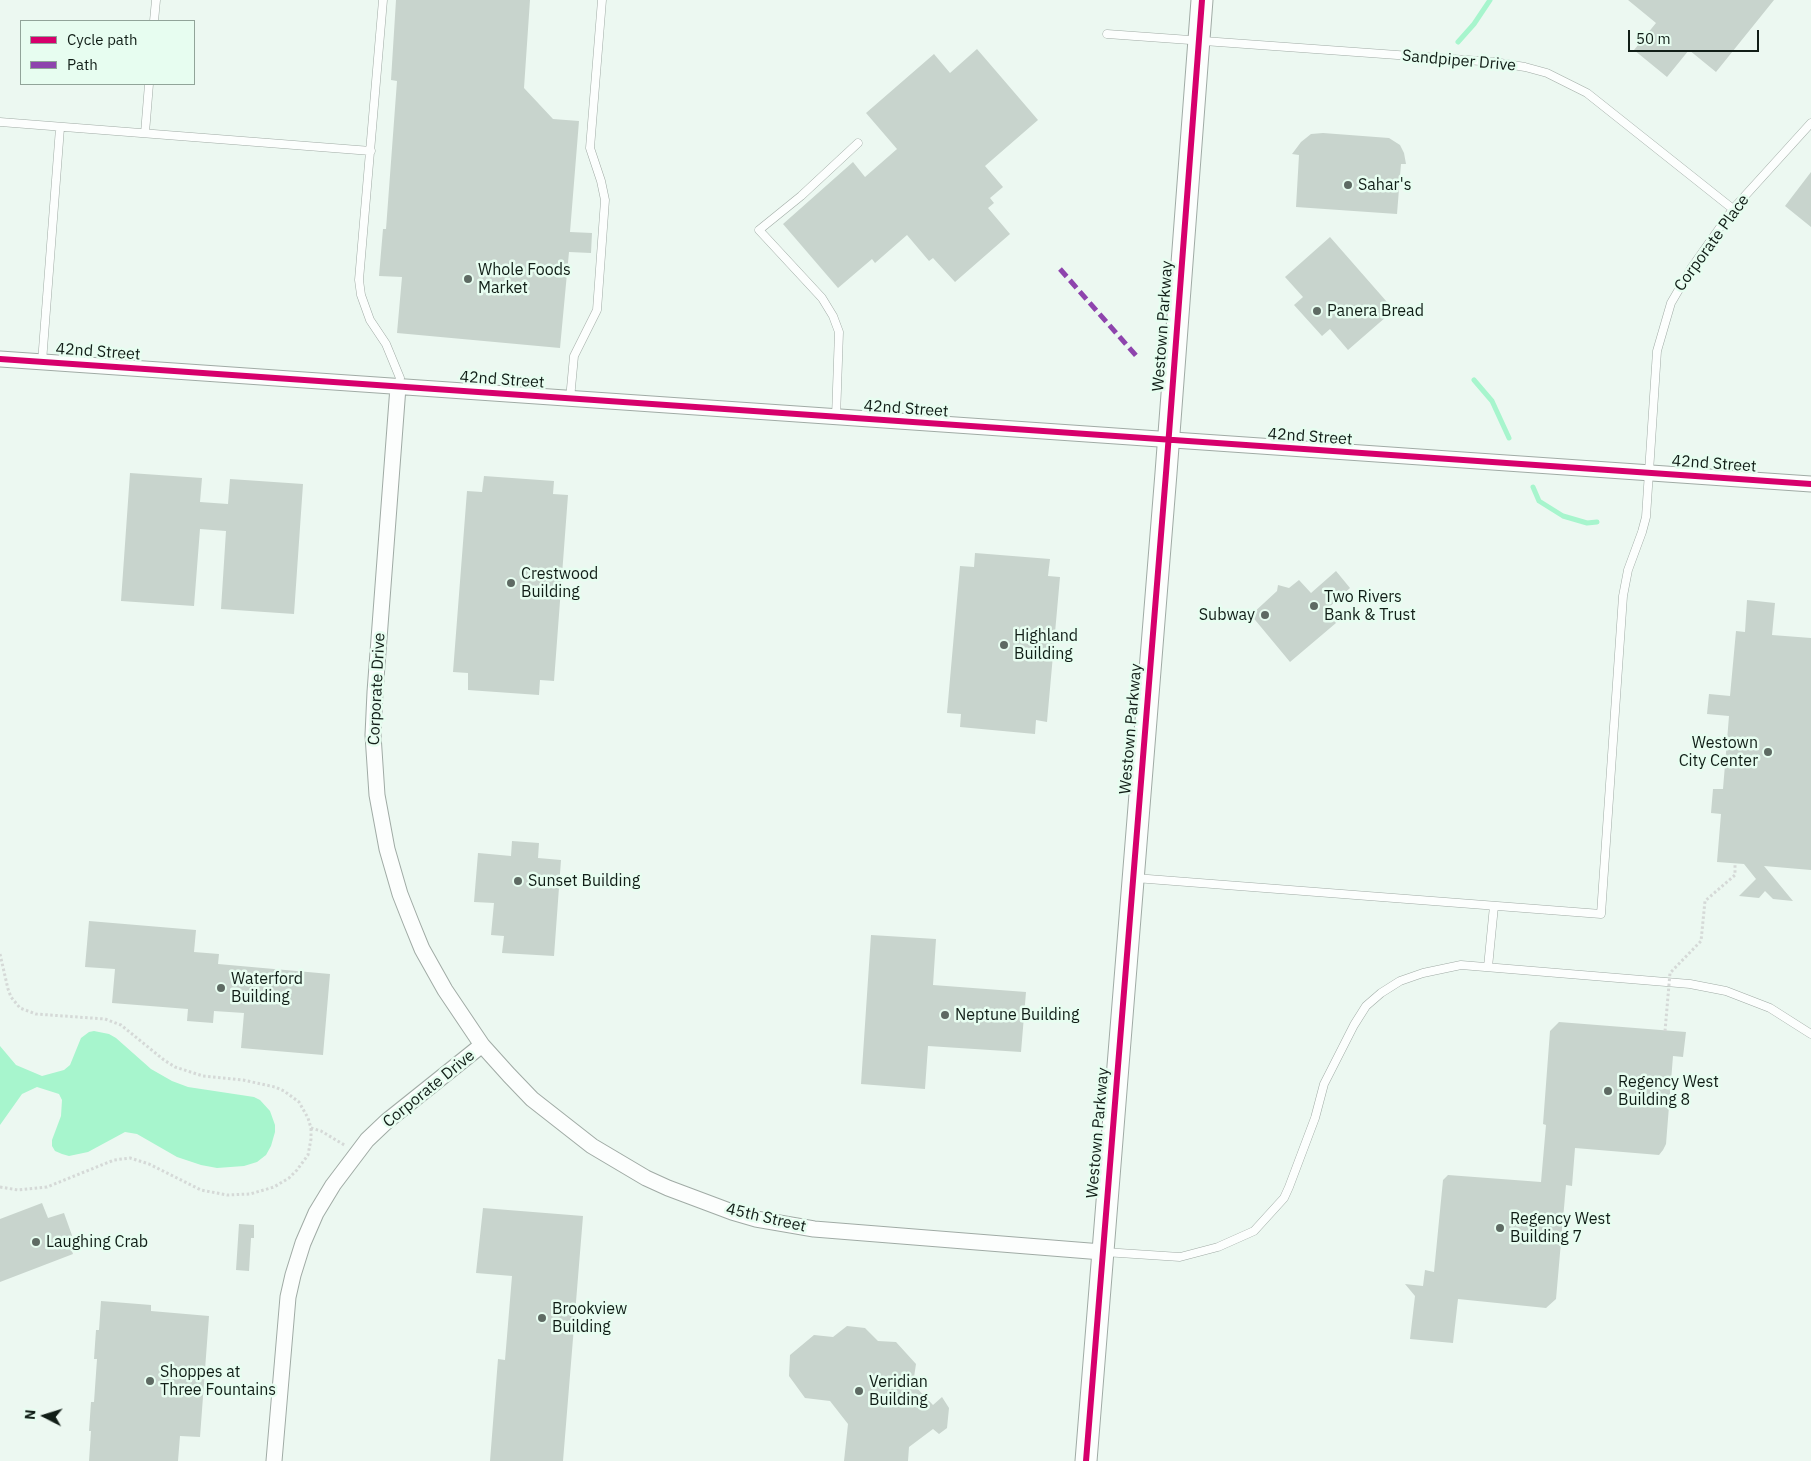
<!DOCTYPE html>
<style>
body{margin:0}
#map{position:relative;width:1811px;height:1461px;overflow:hidden;background:#ecf8f1;font-family:"IBM Plex Sans",sans-serif}
canvas{display:block}
.legend{position:absolute;left:20px;top:20px;width:175px;height:65px;box-sizing:border-box;background:#e7fdf0;border:1px solid #91a499;margin:0;padding:6px 9px;list-style:none;font-size:15px;color:#111e17}
.legend li{display:flex;align-items:center;gap:10px;height:25px}
.legend b{width:25px;border:1px solid #91a499}
.north{position:absolute;left:20px;top:1391px;width:50px;height:50px;-webkit-text-stroke:4px #e7fdf0;paint-order:stroke;rotate:275deg;font-size:14px;font-weight:700;line-height:20px;text-align:center;color:#111e17}
.north::after{content:'';display:block;margin:auto;width:18px;height:22px;background:#111e17;clip-path:polygon(50% 0,100% 100%,50% 72%,0 100%)}
.scale{position:absolute;left:1628px;top:30px;width:131px;height:22px;box-sizing:border-box;border:2px solid #111e17;border-top:0;padding-left:6px;font-size:15px;line-height:18px;white-space:nowrap;color:#111e17;-webkit-text-stroke:4px #e7fdf0;paint-order:stroke}
</style>
<div id="map">
<canvas width="1811" height="1461"></canvas>
<ul class="legend">
<li><b style="height:6px;background:#d6006c"></b>Cycle path</li>
<li><b style="height:6px;background:#8e44ad"></b>Path</li>
</ul>
<div class="north">N</div>
<div class="scale">50 m</div>
</div>
<script>
const ctx = document.querySelector('canvas').getContext('2d');
ctx.lineJoin = 'round';
function fillPath(path, color) {
  ctx.fillStyle = color;
  ctx.fill(path, 'evenodd');
}
function toPath(rows) {
  const path = new Path2D();
  for (const r of rows) {
    path.moveTo(r[0], r[1]);
    for (let i = 2; i < r.length; i += 2) path.lineTo(r[i], r[i + 1]);
  }
  return path;
}
function strokePath(path, color, width, dash) {
  ctx.strokeStyle = color;
  ctx.lineWidth = width;
  ctx.lineCap = dash ? 'butt' : 'round';
  ctx.setLineDash(dash || []);
  ctx.stroke(path);
}
function label(font, color, halo, rows, align = 'center') {
  ctx.font = font + ' "IBM Plex Sans",sans-serif';
  ctx.lineWidth = 5;
  ctx.setLineDash([]);
  ctx.textBaseline = 'middle';
  ctx.strokeStyle = halo;
  ctx.fillStyle = color;
  for (const [text, x, y, turn = 0] of rows) {
    ctx.save();
    ctx.translate(x, y);
    ctx.rotate((+turn || 0) * Math.PI / 180);
    ctx.textAlign = isNaN(turn) ? turn : align;
    if (halo) ctx.strokeText(text, 0, 0);
    ctx.fillText(text, 0, 0);
    ctx.restore();
  }
}
fillPath(toPath([
 [94,1031,109,1034,116,1038,151,1069,172,1081,188,1087,254,1097,260,1100,270,1111,275,1125,275,1132,271,1146,266,1155,257,1162,244,1166,217,1168,201,1165,177,1157,137,1134,125,1132,88,1152,69,1156,62,1154,55,1151,52,1146,52,1140,61,1116,62,1100,59,1094,37,1087,22,1094,0,1125,0,1046,16,1065,42,1076,64,1070,70,1065,81,1038,89,1032]
]), '#a7f5cd');
strokePath(toPath([
 [1458,42,1474,24,1490,0],
 [1474,380,1492,401,1509,438],
 [1533,487,1539,501,1563,516,1587,523,1597,522]
]), '#a7f5cd', 5);
fillPath(toPath([
 [396,0,530,0,524,88,553,119,579,121,570,232,592,233,591,253,569,252,560,348,397,333,402,277,379,276,383,229,386,229,397,81,391,80],
 [1628,0,1774,0,1716,72,1689,50,1667,77,1634,50,1656,23],
 [977,49,1038,120,985,166,1003,187,990,198,994,203,988,208,1010,234,955,282,933,258,929,261,907,235,875,263,872,259,838,288,783,224,853,162,865,177,897,149,866,113,934,54,950,73],
 [1323,133,1389,138,1400,145,1404,153,1406,164,1401,164,1397,214,1296,207,1299,155,1292,154,1301,142,1311,134],
 [1811,172,1811,227,1785,206],
 [1330,237,1394,310,1348,350,1330,329,1322,336,1294,305,1303,297,1285,277],
 [130,473,202,478,200,502,228,504,230,479,303,484,294,614,221,609,226,531,200,529,194,606,121,601],
 [484,476,554,481,553,494,568,495,554,681,540,680,539,695,468,690,468,673,453,672,467,491,482,492],
 [975,553,1050,559,1048,576,1060,577,1047,722,1036,720,1035,734,960,727,961,714,947,713,960,566,974,567],
 [1336,571,1350,588,1326,610,1336,623,1290,662,1251,615,1277,591,1278,585,1289,588,1299,580,1311,593],
 [1747,600,1775,603,1772,635,1811,638,1811,870,1764,866,1793,901,1773,899,1765,891,1759,898,1739,896,1756,879,1744,864,1717,862,1721,814,1711,813,1713,789,1723,789,1729,716,1707,714,1709,694,1730,696,1736,631,1745,632],
 [512,841,539,843,538,858,561,860,554,956,502,953,504,936,491,935,494,903,474,902,478,853,511,856],
 [89,921,196,930,194,952,219,954,218,964,330,974,323,1055,241,1048,244,1013,214,1011,213,1023,187,1021,188,1009,112,1003,115,969,85,967],
 [871,935,936,939,933,985,1026,992,1021,1052,928,1046,925,1089,861,1084],
 [1559,1022,1686,1032,1683,1057,1673,1056,1666,1144,1663,1150,1659,1155,1575,1148,1572,1186,1566,1185,1556,1299,1546,1308,1458,1299,1453,1343,1410,1339,1415,1296,1405,1284,1423,1286,1425,1270,1434,1272,1443,1180,1448,1175,1541,1182,1546,1125,1543,1124,1550,1031],
 [42,1203,48,1218,64,1213,74,1241,69,1243,73,1254,0,1282,0,1219],
 [483,1208,583,1216,563,1461,490,1461,498,1359,505,1360,512,1276,476,1273],
 [239,1224,254,1225,254,1238,251,1238,249,1271,236,1270],
 [101,1301,151,1305,151,1311,209,1316,200,1437,180,1436,178,1461,89,1461,91,1431,89,1431,91,1402,94,1402,97,1359,94,1359,96,1330,99,1330],
 [847,1326,865,1328,878,1341,896,1342,916,1364,913,1384,933,1405,942,1397,949,1408,947,1428,939,1434,933,1429,909,1447,908,1461,844,1461,848,1424,830,1401,805,1398,789,1376,790,1355,814,1335,833,1337]
]), '#c8d4cd');
const lane = toPath([
 [383,0,359,280,361,295,370,320,386,344,400,378,398,387],
 [154,21,156,0],
 [1107,34,1494,62,1525,67,1547,73,1587,93,1733,209],
 [0,122,371,151],
 [145,133,149,84],
 [42,362,60,128],
 [570,399,574,356,597,310,605,200,601,181,590,148,602,0],
 [836,417,839,332,833,316,822,298,759,230,801,196,858,143],
 [1135,878,1601,914,1623,596,1628,570,1642,532,1646,517,1657,351,1671,303,1692,267,1733,209,1811,123],
 [1488,967,1494,906],
 [1104,1252,1180,1257,1218,1247,1254,1231,1284,1198,1289,1187,1315,1118,1324,1084,1354,1025,1366,1006,1381,993,1400,981,1423,973,1461,965,1690,984,1726,991,1770,1008,1811,1034]
]);
const street = toPath([
 [0,359,1811,484],
 [398,387,375,692,373,735,377,795,387,849,400,894,411,922,422,949,445,990,482,1045,509,1075,532,1099,592,1146,646,1178,668,1188,732,1212,756,1219,814,1229,1102,1252],
 [274,1461,288,1297,293,1275,303,1243,316,1213,333,1185,367,1140,387,1121,482,1045]
]);
const secondary = toPath([
 [1086,1461,1166,473,1202,0]
]);
strokePath(lane, '#a0aba5', 9);
strokePath(street, '#a0aba5', 17);
strokePath(secondary, '#a0aba5', 23);
strokePath(toPath([
 [0,954,8,989,11,997,20,1008,36,1014,105,1019,121,1025,164,1060,175,1067,203,1076,243,1080,275,1087,284,1091,299,1102,308,1118,311,1128,321,1131,346,1146],
 [0,1187,18,1190,47,1187,114,1160,130,1158,149,1164,201,1190,227,1195,250,1194,274,1187,289,1178,297,1170,308,1155,311,1139,311,1128]
]), '#d5d9d7', 3, [2.5, 2.5]);
strokePath(lane, '#fcfefd', 8);
strokePath(street, '#fcfefd', 15);
strokePath(secondary, '#fcfefd', 21);
strokePath(toPath([
 [1665,1031,1670,973,1701,941,1705,901,1735,875,1735,864]
]), '#d5d9d7', 3, [2.5, 2.5]);
strokePath(toPath([
 [1060,269,1139,359]
]), '#8e44ad', 5, [10, 5]);
strokePath(toPath([
 [0,359,1811,484],
 [1086,1461,1166,473,1202,0]
]), '#d6006c', 6);
for (const [x, y, r, color] of [
 [1348,185,5,"#5e6a63"],
 [468,279,5,"#5e6a63"],
 [1317,311,5,"#5e6a63"],
 [511,583,5,"#5e6a63"],
 [1314,606,5,"#5e6a63"],
 [1265,615,5,"#5e6a63"],
 [1004,645,5,"#5e6a63"],
 [1768,752,5,"#5e6a63"],
 [518,881,5,"#5e6a63"],
 [221,988,5,"#5e6a63"],
 [945,1015,5,"#5e6a63"],
 [1608,1091,5,"#5e6a63"],
 [1500,1228,5,"#5e6a63"],
 [36,1242,5,"#5e6a63"],
 [542,1318,5,"#5e6a63"],
 [150,1381,5,"#5e6a63"],
 [859,1391,5,"#5e6a63"]
]) {
  const dot = new Path2D();
  dot.arc(x, y, r, 0, 2 * Math.PI);
  ctx.fillStyle = color;
  ctx.fill(dot);
  strokePath(dot, '#e7fdf0', 2);
}
label('16px', '#111e17', '#e7fdf0', [
 ["Sandpiper Drive",1459,61,5],
 ["Corporate Place",1712,243,-54],
 ["Westown Parkway",1163,326,-86],
 ["42nd Street",98,352,4],
 ["42nd Street",502,380,4],
 ["42nd Street",906,409,4],
 ["42nd Street",1310,437,4],
 ["42nd Street",1714,464,4],
 ["Corporate Drive",377,689,-87],
 ["Westown Parkway",1131,729,-85],
 ["Corporate Drive",429,1089,-39],
 ["Westown Parkway",1098,1133,-85],
 ["45th Street",766,1218,13]
]);
label('16px', '#111e17', '#e7fdf0', [
 ["Sahar's",1358,185],
 ["Whole Foods",478,270],
 ["Market",478,288],
 ["Panera Bread",1327,311],
 ["Crestwood",521,574],
 ["Building",521,592],
 ["Two Rivers",1324,597],
 ["Bank & Trust",1324,615],
 ["Subway",1255,615,"right"],
 ["Highland",1014,636],
 ["Building",1014,654],
 ["Westown",1758,743,"right"],
 ["City Center",1758,761,"right"],
 ["Sunset Building",528,881],
 ["Waterford",231,979],
 ["Building",231,997],
 ["Neptune Building",955,1015],
 ["Regency West",1618,1082],
 ["Building 8",1618,1100],
 ["Regency West",1510,1219],
 ["Building 7",1510,1237],
 ["Laughing Crab",46,1242],
 ["Brookview",552,1309],
 ["Building",552,1327],
 ["Shoppes at",160,1372],
 ["Three Fountains",160,1390],
 ["Veridian",869,1382],
 ["Building",869,1400]
], 'left');
</script>
